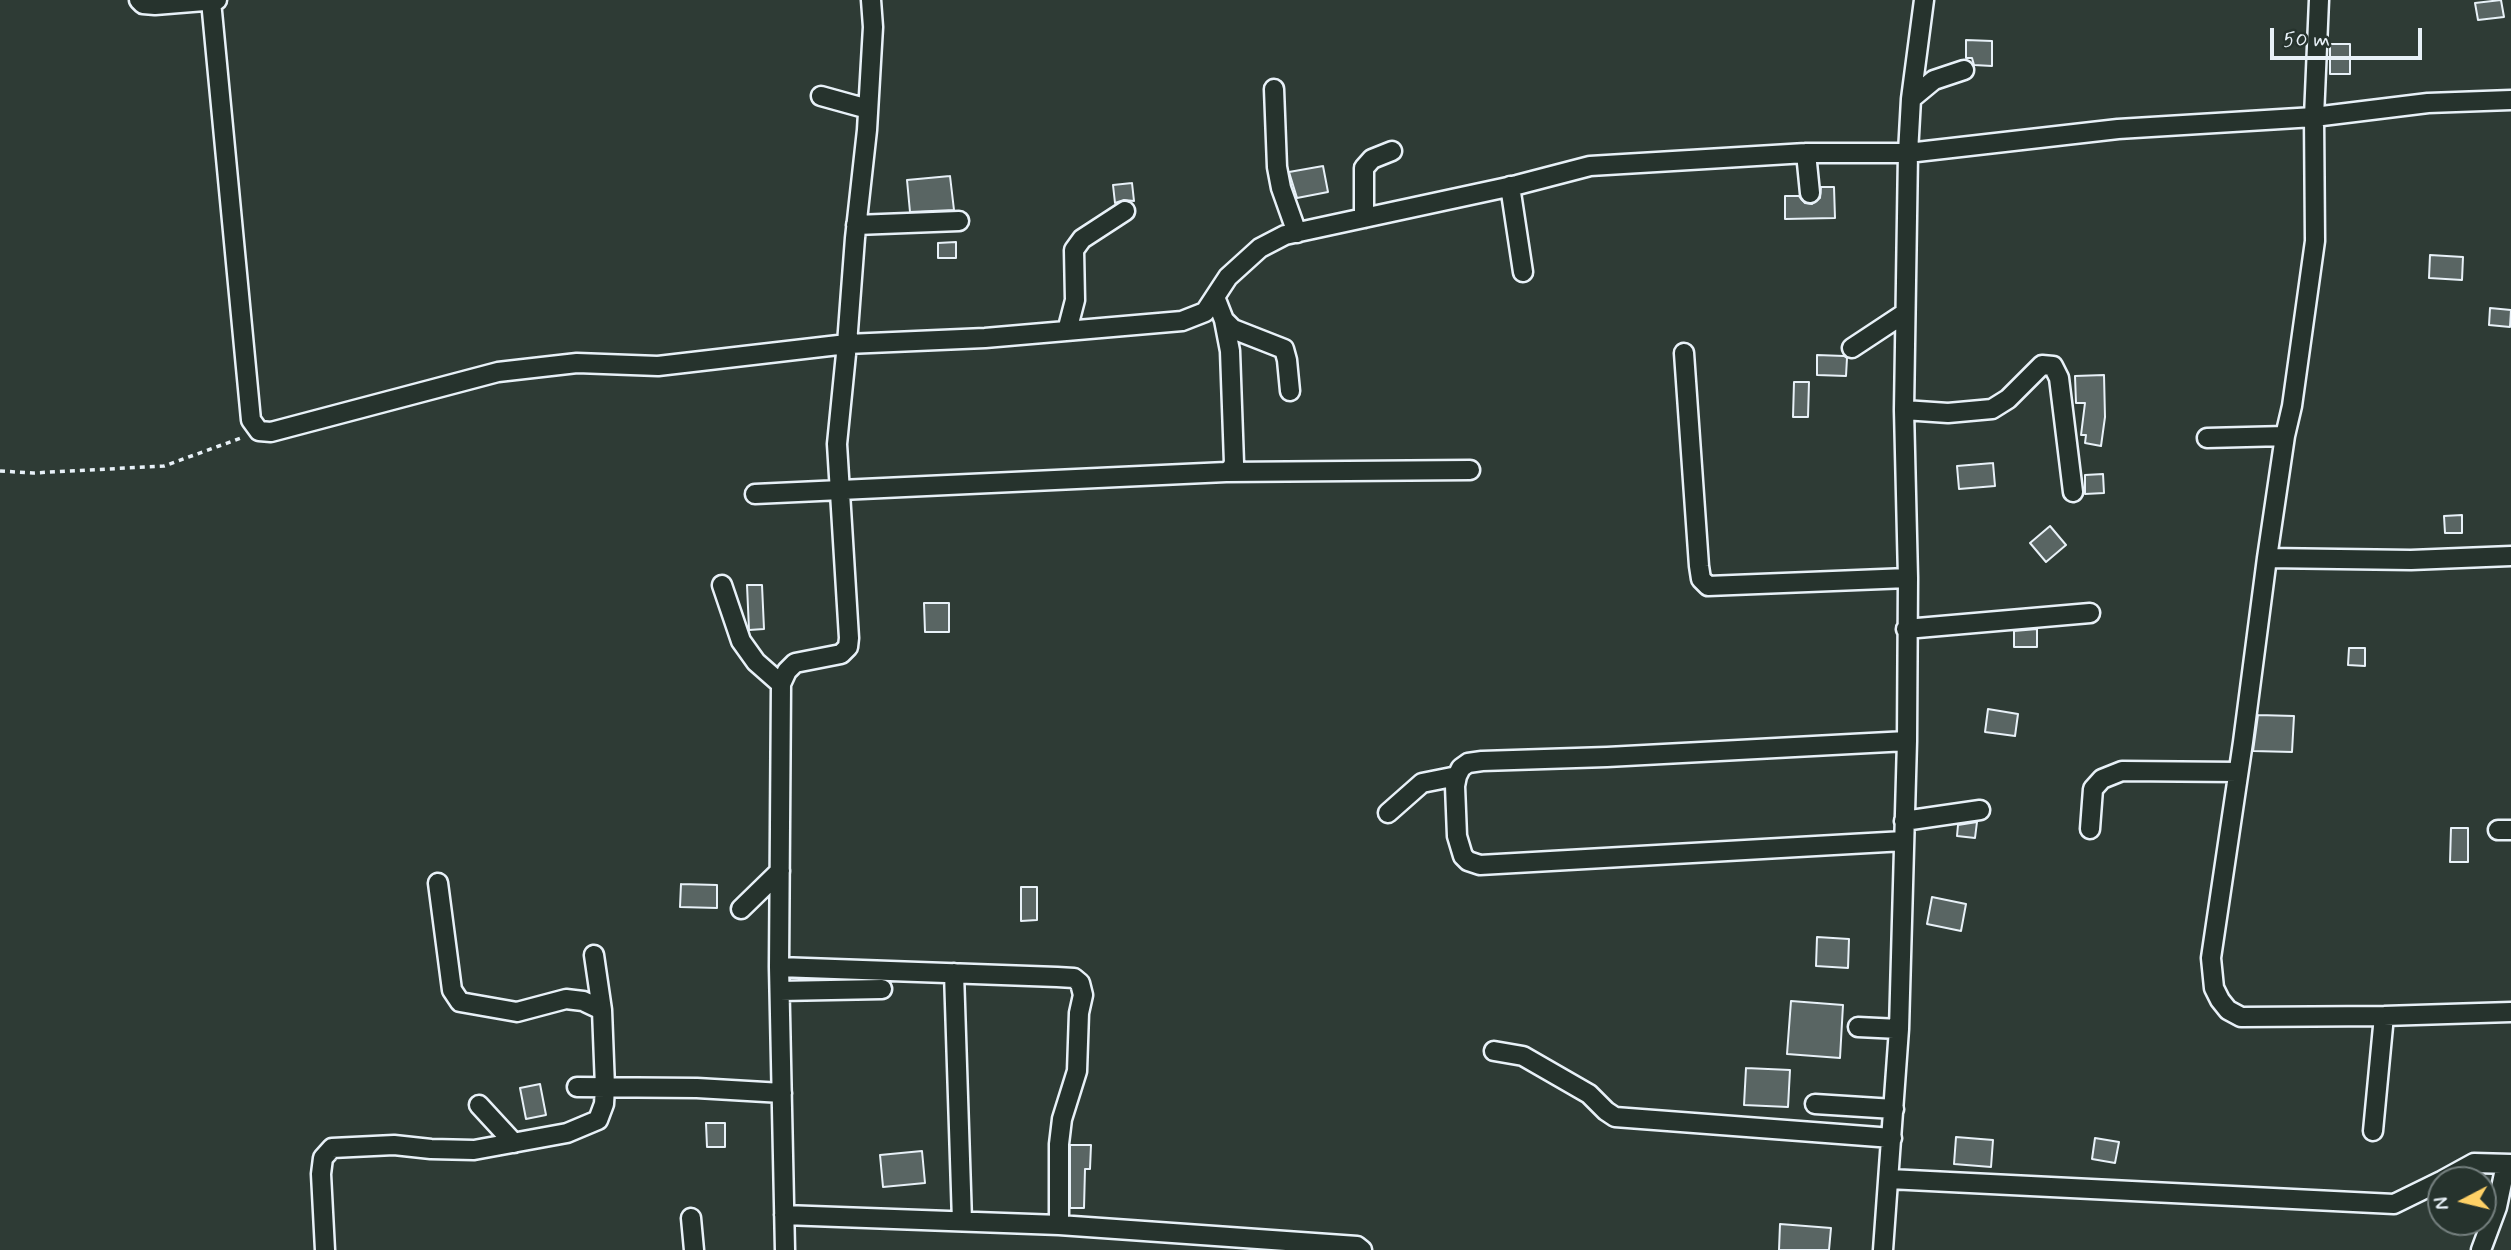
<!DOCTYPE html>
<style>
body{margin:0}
#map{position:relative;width:2511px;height:1250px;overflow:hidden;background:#2e3b35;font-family:Mynerve,sans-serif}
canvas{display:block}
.north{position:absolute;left:2427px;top:1166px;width:70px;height:70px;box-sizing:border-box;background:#26332d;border:2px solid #747f7e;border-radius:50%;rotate:263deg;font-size:19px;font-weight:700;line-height:28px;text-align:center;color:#e8f1f8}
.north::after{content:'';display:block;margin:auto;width:24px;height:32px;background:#ffd166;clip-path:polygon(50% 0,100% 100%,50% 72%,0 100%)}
.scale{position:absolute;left:2270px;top:28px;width:152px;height:32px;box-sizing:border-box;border:4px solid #e8f1f8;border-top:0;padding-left:9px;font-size:21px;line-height:24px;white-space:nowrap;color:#e8f1f8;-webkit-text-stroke:5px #26332d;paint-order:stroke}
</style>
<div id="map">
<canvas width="2511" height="1250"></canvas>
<div class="north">N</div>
<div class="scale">50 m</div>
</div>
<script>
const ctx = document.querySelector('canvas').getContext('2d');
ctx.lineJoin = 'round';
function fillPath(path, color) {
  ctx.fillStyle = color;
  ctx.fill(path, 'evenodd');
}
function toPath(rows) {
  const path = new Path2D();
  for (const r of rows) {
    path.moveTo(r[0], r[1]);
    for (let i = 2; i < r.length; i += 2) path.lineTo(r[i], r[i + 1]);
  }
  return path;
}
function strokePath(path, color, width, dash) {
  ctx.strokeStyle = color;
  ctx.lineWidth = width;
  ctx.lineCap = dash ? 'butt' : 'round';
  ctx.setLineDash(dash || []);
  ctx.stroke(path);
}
const building = toPath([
 [2501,0,2504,17,2478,20,2475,3,2501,0],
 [1966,40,1992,41,1992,66,1974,65,1972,58,1966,58,1966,40],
 [2330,44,2350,44,2350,74,2330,74,2330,44],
 [1323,166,1328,192,1297,198,1289,172,1323,166],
 [950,176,954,210,910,212,907,180,950,176],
 [1132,183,1134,201,1124,200,1115,203,1113,185,1132,183],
 [1821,187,1834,187,1835,218,1785,219,1785,196,1799,196,1805,203,1812,204,1820,198,1821,187],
 [956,242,956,258,938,258,938,243,956,242],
 [2430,255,2463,257,2462,280,2429,278,2430,255],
 [2490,308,2511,310,2510,327,2489,325,2490,308],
 [1817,355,1844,356,1847,358,1846,376,1817,375,1817,355],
 [2104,375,2105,417,2101,446,2085,443,2086,435,2081,435,2085,403,2076,403,2075,376,2104,375],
 [1794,382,1809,382,1808,417,1793,417,1794,382],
 [1993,463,1995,486,1959,489,1957,466,1993,463],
 [2103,474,2104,493,2085,494,2085,475,2103,474],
 [2462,515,2462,533,2445,533,2444,516,2462,515],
 [2050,526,2066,545,2046,562,2030,543,2050,526],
 [747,585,762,585,764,629,749,630,747,585],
 [924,603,949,603,949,632,925,632,924,603],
 [2037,629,2037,647,2014,647,2014,631,2037,629],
 [2349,648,2365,648,2365,666,2348,665,2349,648],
 [1988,709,2018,714,2015,736,1985,732,1988,709],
 [2258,715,2294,716,2292,752,2253,751,2258,715],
 [1977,822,1975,838,1957,836,1958,825,1977,822],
 [2451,828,2468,828,2468,862,2450,862,2451,828],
 [681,884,717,885,717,908,680,907,681,884],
 [1021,887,1037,887,1037,920,1021,921,1021,887],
 [1932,897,1966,904,1961,931,1927,924,1932,897],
 [1817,937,1849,939,1848,968,1816,966,1817,937],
 [1791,1001,1843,1005,1840,1058,1787,1054,1791,1001],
 [1746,1068,1790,1070,1788,1107,1744,1105,1746,1068],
 [540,1084,546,1115,526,1119,520,1088,540,1084],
 [706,1123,725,1123,725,1147,707,1147,706,1123],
 [1956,1137,1993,1140,1991,1167,1954,1164,1956,1137],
 [2095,1138,2119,1142,2115,1163,2092,1159,2095,1138],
 [1070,1145,1091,1145,1090,1169,1085,1169,1084,1208,1070,1208,1070,1145],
 [922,1151,925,1183,883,1187,880,1155,922,1151],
 [1780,1224,1831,1228,1829,1250,1779,1250,1780,1224]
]);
fillPath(building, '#596563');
strokePath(building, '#e8f1f8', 2);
const street = toPath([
 [139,0,143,4,155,5,217,0],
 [2319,0,2314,117,2315,241,2292,406,2285,436,2267,558,2243,742,2211,958,2214,988,2220,1000,2228,1010,2241,1017,2384,1016,2511,1012],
 [211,1,251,420,259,431,271,432,498,372,577,363,658,366,847,344,985,338,1182,321,1205,312,1228,277,1260,248,1285,235,1517,185,1590,166,1806,153,1908,153,2118,129,2314,117,2428,103,2511,100],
 [1274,89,1277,167,1281,188,1297,233],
 [821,96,868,109],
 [1911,99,1934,80,1964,70],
 [1806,153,1810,193],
 [1510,186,1523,272],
 [1364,218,1364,168,1372,159,1392,151],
 [856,225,959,221],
 [1224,320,1233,329,1284,349,1287,360,1290,391],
 [1067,331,1075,300,1074,250,1082,239,1125,211],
 [1852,348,1905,313],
 [1684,353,1699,566,1701,579,1708,586,1908,578],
 [1904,410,1948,413,1992,409,2008,399,2042,365,2053,366,2059,378,2073,492],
 [2207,438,2285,436],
 [1226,472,1470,470],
 [755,494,1226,472,1231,469,1234,463,1230,351,1224,320,1215,297],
 [2267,558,2411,560,2511,556],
 [722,585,741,641,756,662,781,684],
 [1906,629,2090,613],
 [1388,813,1422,783,1457,776],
 [1904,821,1980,810],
 [2090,829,2093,789,2102,779,2122,771,2238,772],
 [2498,830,2511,830],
 [1904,841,1480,865,1468,861,1463,856,1457,836,1455,786,1457,776,1461,768,1468,763,1482,761,1607,757,1907,741],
 [438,883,452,990,460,1002,517,1012,566,999,583,1001,602,1010],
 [741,909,780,871],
 [779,967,1057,977,1074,978,1080,983,1083,995,1079,1013,1077,1071,1062,1119,1059,1144,1059,1225],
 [954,973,962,1221],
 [780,991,882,989],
 [1858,1027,1899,1029],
 [1494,1051,1523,1056,1589,1094,1606,1111,1615,1117,1892,1138],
 [577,1087,697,1088,782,1093],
 [1815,1104,1894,1109],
 [479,1105,514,1143],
 [2373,1131,2384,1016],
 [1889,1179,2394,1204,2441,1181],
 [2443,1180,2474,1163,2511,1164],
 [784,1215,1059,1225,1357,1246,1362,1250],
 [691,1218,694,1250],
 [325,1250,321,1174,323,1158,332,1148,394,1145,431,1149,474,1150,567,1133,598,1120,604,1104,605,1087,602,1010,594,955],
 [785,1250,779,967,781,684,787,671,795,663,841,654,848,647,849,638,837,444,847,344,855,238,867,130,873,27,871,0],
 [1883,1250,1899,1029,1907,741,1908,578,1904,410,1908,153,1911,99,1924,0],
 [2481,1250,2497,1207,2506,1164]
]);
strokePath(street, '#e8f1f8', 23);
strokePath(toPath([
 [0,471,33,473,164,466,241,438]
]), '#e8f1f8', 3.5, [5, 5]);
strokePath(street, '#26332d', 18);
</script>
